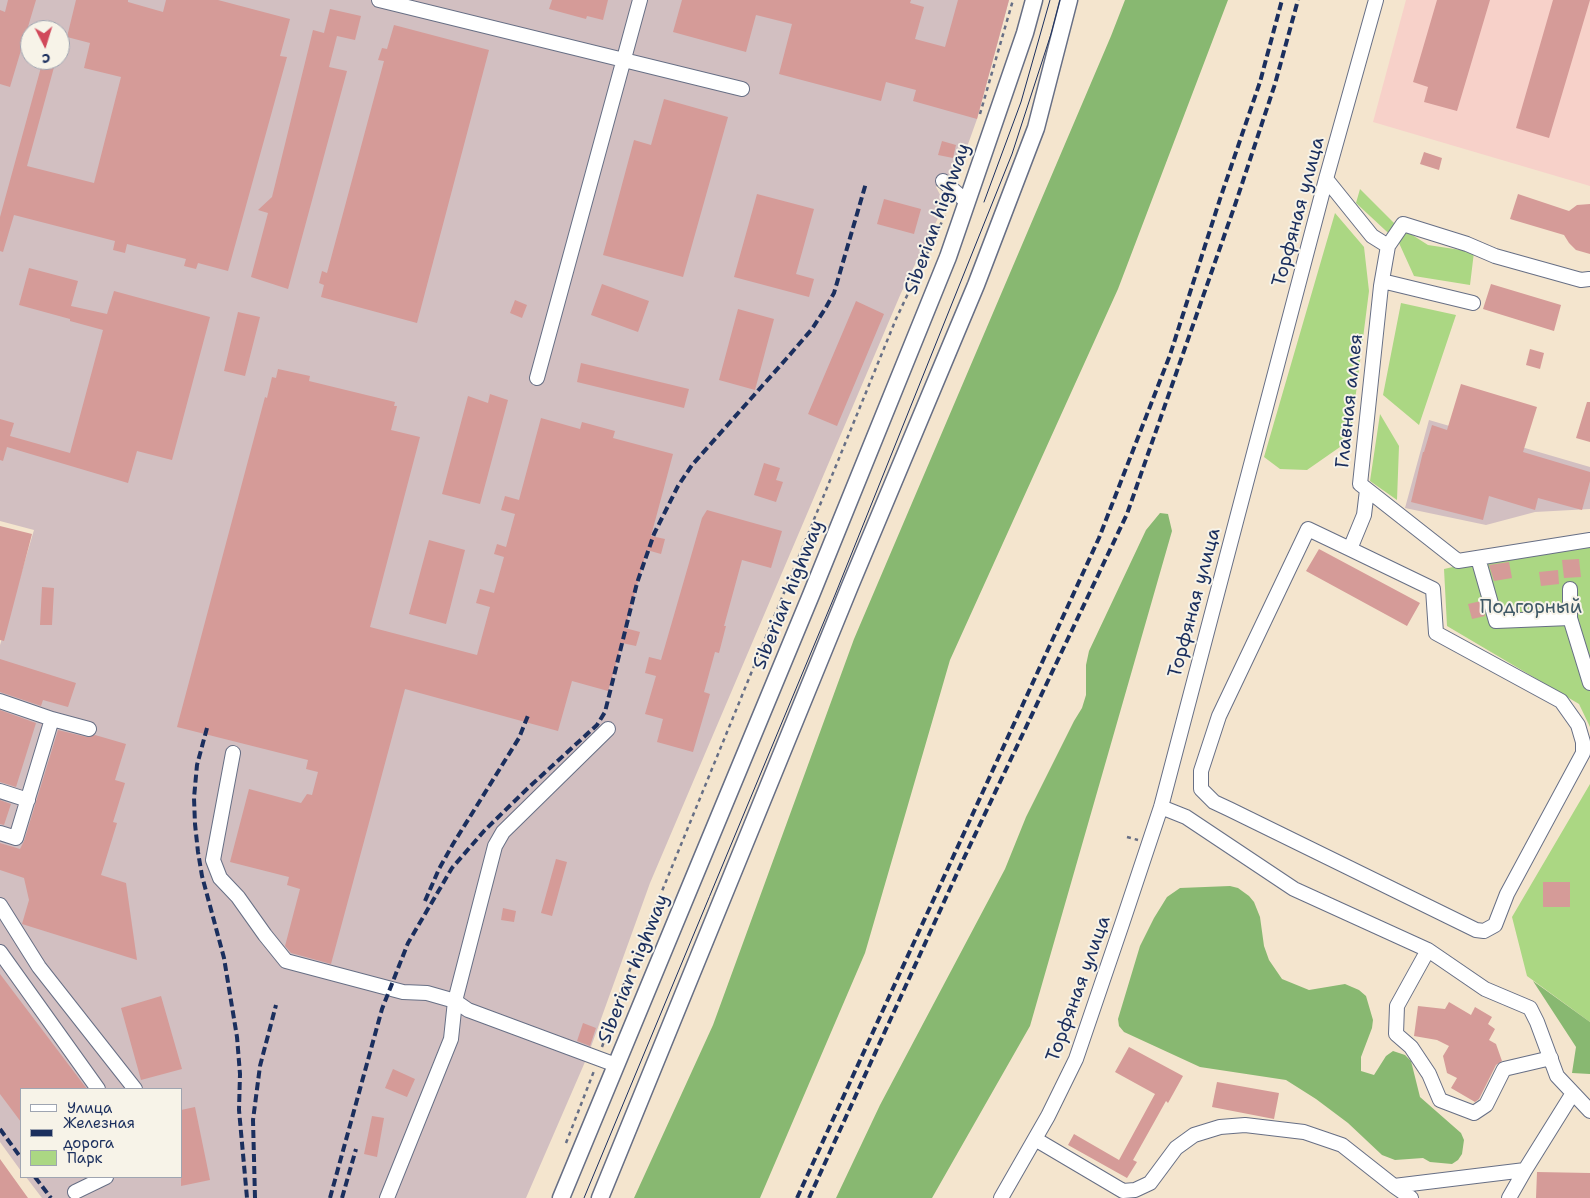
<!DOCTYPE html>
<meta charset="utf-8">
<style>
body{margin:0}
#map{position:relative;width:1590px;height:1198px;overflow:hidden;background:#f4e5ce;font-family:"Shantell Sans",sans-serif}
canvas{display:block}
.legend{position:absolute;left:20px;top:1088px;width:162px;height:90px;box-sizing:border-box;background:#f7f3e8;border:1px solid #9fa5b1;margin:0;padding:6px 9px;list-style:none;font-size:15px;color:#1b2f5e}
.legend li{display:flex;align-items:center;gap:10px;height:25px}
.legend b{width:25px;border:1px solid #9fa5b1}
.north{position:absolute;left:20px;top:20px;width:50px;height:50px;box-sizing:border-box;background:#f7f3e8;border:1px solid #9fa5b1;border-radius:50%;rotate:175deg;font-size:14px;font-weight:700;line-height:20px;text-align:center;color:#1b2f5e}
.north::after{content:'';display:block;margin:auto;width:18px;height:22px;background:#d1495b;clip-path:polygon(50% 0,100% 100%,50% 72%,0 100%)}
</style>
<div id="map">
<canvas width="1590" height="1198"></canvas>
<ul class="legend">
<li><b style="height:6px;background:#fff"></b>Улица</li>
<li><b style="height:6px;background:#1b2f5e"></b>Железная дорога</li>
<li><b style="height:14px;background:#abd783"></b>Парк</li>
</ul>
<div class="north">С</div>
</div>
<script>
const ctx = document.querySelector('canvas').getContext('2d');
ctx.lineJoin = 'round';
function fillPath(path, color) {
  ctx.fillStyle = color;
  ctx.fill(path, 'evenodd');
}
function toPath(rows) {
  const path = new Path2D();
  for (const r of rows) {
    path.moveTo(r[0], r[1]);
    for (let i = 2; i < r.length; i += 2) path.lineTo(r[i], r[i + 1]);
  }
  return path;
}
function strokePath(path, color, width, dash) {
  ctx.strokeStyle = color;
  ctx.lineWidth = width;
  ctx.lineCap = dash ? 'butt' : 'round';
  ctx.setLineDash(dash || []);
  ctx.stroke(path);
}
function label(font, color, halo, rows, align = 'center') {
  ctx.font = font + ' "Shantell Sans",sans-serif';
  ctx.lineWidth = 4;
  ctx.setLineDash([]);
  ctx.textBaseline = 'middle';
  ctx.strokeStyle = halo;
  ctx.fillStyle = color;
  for (const [text, x, y, turn = 0] of rows) {
    ctx.save();
    ctx.translate(x, y);
    ctx.rotate((+turn || 0) * Math.PI / 180);
    ctx.textAlign = isNaN(turn) ? turn : align;
    if (halo) ctx.strokeText(text, 0, 0);
    ctx.fillText(text, 0, 0);
    ctx.restore();
  }
}
fillPath(toPath([
 [1406,0,1590,0,1590,186,1373,122]
]), '#f7d1c9');
fillPath(toPath([
 [0,0,1009,0,977,119,957,175,936,187,945,204,901,293,650,883,588,1055,526,1198,42,1198,26,1177,181,1177,181,1089,21,1089,21,1171,0,1142,0,645,34,530,0,521],
 [30,30,60,30,60,60,30,60],
 [1429,420,1590,467,1590,509,1535,512,1486,525,1405,508]
]), '#d2bfc1');
fillPath(toPath([
 [1360,189,1395,224,1428,245,1474,252,1470,285,1414,276,1399,243,1356,203],
 [1335,213,1364,247,1369,291,1350,440,1307,470,1280,469,1264,457],
 [1401,303,1456,315,1419,425,1383,395],
 [1380,414,1399,446,1397,500,1370,481],
 [1590,536,1590,727,1579,704,1447,626,1444,569],
 [1590,784,1590,1022,1527,976,1512,917]
]), '#abd783');
fillPath(toPath([
 [1125,0,1228,0,1118,289,950,660,865,953,760,1198,634,1198,713,1025,854,639,1111,36],
 [1160,513,1168,514,1172,531,1030,1026,932,1198,836,1198,880,1105,1005,869,1026,817,1074,721,1082,708,1086,695,1086,665,1089,651,1146,530],
 [1230,886,1238,888,1249,896,1254,902,1260,917,1264,946,1269,960,1282,979,1309,990,1345,984,1359,990,1366,996,1373,1020,1372,1028,1361,1057,1361,1071,1374,1075,1386,1056,1393,1051,1405,1055,1411,1061,1420,1097,1461,1133,1464,1140,1462,1154,1458,1160,1452,1164,1430,1162,1423,1158,1395,1160,1382,1155,1348,1123,1316,1099,1286,1080,1200,1067,1124,1032,1119,1026,1118,1019,1140,946,1154,918,1167,897,1180,888],
 [1533,981,1590,1022,1590,1074,1572,1073,1576,1047]
]), '#88b871');
fillPath(toPath([
 [8,0,36,0,10,87,0,84,0,10,5,12],
 [76,0,128,0,128,2,163,12,166,0,218,0,290,19,280,56,287,57,228,271,198,263,196,269,184,266,186,259,127,244,125,253,113,250,115,241,14,215,3,252,0,251,0,217,43,60,56,60,27,166,94,183,121,77,84,68,90,43,67,37],
 [552,0,608,0,603,20,587,16,586,19,549,9],
 [682,0,911,0,910,3,924,7,915,39,945,47,958,0,1009,0,977,119,913,101,916,90,886,82,881,101,779,74,792,24,756,15,746,52,673,32],
 [1437,0,1490,0,1457,111,1424,102,1428,87,1413,82],
 [1553,0,1590,0,1549,138,1516,128],
 [330,9,361,16,355,40,337,36,329,67,347,71,288,289,251,277,268,213,258,210,272,197,313,30,324,33],
 [394,25,489,50,417,323,321,297,324,285,319,283,322,271,327,273,384,61,378,60,382,48,387,49],
 [664,99,728,117,683,277,603,255,634,140,651,145],
 [942,141,956,145,953,158,938,155],
 [1424,152,1442,158,1439,170,1420,164],
 [757,194,814,209,796,274,814,279,809,297,734,277],
 [1518,194,1569,211,1577,205,1590,204,1590,254,1576,250,1569,243,1564,235,1510,219],
 [884,199,921,209,914,234,877,224],
 [29,268,78,281,71,306,107,314,114,291,210,317,172,460,137,451,128,483,7,447,3,461,0,460,0,419,14,423,10,436,70,453,103,330,70,321,70,319,19,305],
 [602,284,649,301,638,332,591,315],
 [1491,284,1561,305,1554,331,1483,309],
 [515,300,527,305,522,318,510,313],
 [856,301,884,314,837,426,808,414],
 [738,309,774,319,755,390,719,380],
 [238,312,260,317,245,376,224,371],
 [1530,349,1544,353,1540,369,1526,365],
 [581,363,689,389,684,408,577,382],
 [278,369,310,376,309,381,395,402,394,406,397,406,391,430,420,437,370,627,477,655,490,607,476,603,480,589,494,593,504,557,494,554,497,544,506,547,515,514,501,510,505,496,519,500,541,418,580,429,582,422,615,431,613,438,673,454,651,536,665,539,661,554,647,550,625,628,640,632,636,646,622,643,608,691,572,681,558,731,405,689,331,964,291,953,285,946,300,889,287,885,289,877,230,862,249,789,301,803,307,794,312,795,318,772,306,769,308,760,177,727,265,397,267,398,272,377,276,378],
 [1461,384,1537,407,1523,452,1590,472,1590,481,1582,510,1538,498,1535,510,1489,496,1483,520,1411,502,1423,452,1424,452,1432,425,1447,430],
 [490,394,508,400,480,504,442,494,468,396,488,403],
 [1587,402,1590,402,1590,442,1576,438],
 [764,463,780,468,776,480,783,482,776,502,754,495],
 [707,510,782,531,771,568,742,560,724,626,726,626,719,653,715,652,704,692,710,694,693,752,657,742,663,719,645,714,656,676,645,673,649,657,661,660,702,518],
 [0,526,32,534,4,641,0,640],
 [429,540,465,550,446,624,409,614],
 [1319,549,1420,603,1407,626,1306,571],
 [1579,559,1581,577,1564,578,1562,560],
 [1509,562,1512,578,1494,581,1489,565],
 [1558,570,1559,584,1541,586,1539,572],
 [42,587,54,588,52,625,40,625],
 [1481,601,1485,616,1472,619,1468,604],
 [0,659,76,683,68,707,43,700,41,706,0,692],
 [0,710,36,723,16,787,0,782],
 [58,730,87,737,95,735,126,744,115,780,125,783,113,822,117,823,101,875,126,883,137,960,22,924,29,900,24,878,0,870,0,843,20,849,24,841],
 [0,800,11,804,4,825,0,824],
 [556,859,567,862,552,916,541,913],
 [1543,882,1570,882,1570,907,1543,907],
 [503,908,516,911,514,922,501,920],
 [0,974,87,1089,21,1089,21,1122,0,1094],
 [161,996,182,1069,141,1080,121,1008],
 [1449,1002,1471,1015,1475,1007,1492,1017,1488,1024,1495,1029,1489,1040,1496,1044,1502,1061,1496,1065,1479,1099,1475,1102,1451,1088,1457,1078,1447,1073,1443,1056,1449,1046,1437,1040,1414,1036,1418,1006,1445,1009],
 [583,1023,596,1028,590,1046,577,1041],
 [1129,1047,1183,1076,1168,1103,1166,1101,1133,1160,1137,1162,1127,1178,1068,1145,1074,1134,1119,1160,1155,1094,1115,1072],
 [393,1069,415,1079,407,1097,385,1088],
 [1217,1082,1279,1093,1274,1119,1212,1107],
 [195,1107,210,1180,181,1186,181,1110],
 [372,1116,384,1118,377,1157,364,1154],
 [0,1159,28,1198,0,1198],
 [1537,1172,1590,1173,1590,1198,1536,1198]
]), '#d59b98');
const minor = toPath([
 [379,0,742,89],
 [1326,179,1372,236,1388,246,1381,286,1360,484,1458,561,1590,540],
 [943,181,967,202],
 [1388,246,1403,224,1467,244,1495,256,1581,280,1589,279],
 [1382,281,1473,303],
 [537,378,640,0],
 [1350,549,1433,589,1436,633,1561,701,1578,725,1583,742,1583,753,1507,894,1495,925,1484,931,1476,930,1229,809,1214,802,1201,789,1201,771,1219,716,1308,529,1350,549,1364,515,1367,490],
 [1478,558,1496,621,1570,618],
 [1570,589,1570,618,1590,683],
 [0,701,52,719,89,729],
 [233,753,213,860,220,878,238,897,265,935,286,961,403,992,427,993,455,1001,468,1010,616,1065],
 [0,791,28,800],
 [1161,807,1186,817,1294,889,1428,950,1397,1006,1396,1034,1411,1047,1429,1074,1440,1100,1474,1113,1486,1105,1504,1069,1551,1058],
 [0,833,16,838,52,719],
 [0,905,39,967,135,1089],
 [1428,950,1485,989,1530,1008,1537,1022,1557,1076,1590,1111],
 [0,952,98,1089],
 [1035,1139,1123,1191,1135,1190,1150,1183,1176,1148,1194,1135,1220,1127,1245,1125,1304,1132,1342,1145,1394,1186,1525,1170,1573,1093],
 [1394,1186,1411,1198],
 [75,1192,106,1177],
 [387,1198,451,1039,455,1001,495,846,503,832,608,729],
 [1001,1198,1048,1116,1076,1059,1122,924,1161,807,1326,179,1376,0],
 [1509,1198,1525,1170]
]);
const major = toPath([
 [561,1198,811,595,948,257,1025,33,1034,0],
 [600,1198,850,586,976,285,1036,128,1069,0]
]);
strokePath(minor, '#676f85', 16);
strokePath(major, '#676f85', 19);
strokePath(toPath([
 [980,114,1013,0],
 [1127,837,1138,840],
 [602,1047,624,984,896,319,947,211],
 [566,1143,594,1071]
]), '#676f85', 2.5, [4, 4]);
strokePath(minor, '#fff', 14);
strokePath(major, '#fff', 16);
strokePath(toPath([
 [984,202,1021,102,1050,0],
 [584,1198,835,595,1012,154,1051,34,1060,0]
]), '#1b2f5e', 1);
strokePath(toPath([
 [207,728,197,765,194,798,195,824,198,852,202,876,224,958,237,1037,240,1074,239,1110,247,1198],
 [425,901,439,869,453,844,519,738,529,713],
 [0,1129,21,1158],
 [35,1177,51,1198],
 [255,1198,253,1120,260,1066,276,1005],
 [330,1198,382,1009,408,943,452,868,484,831,528,788,597,725,605,712,637,583,654,534,678,486,692,465,787,358,812,329,825,309,834,293,866,183],
 [342,1198,356,1149],
 [797,1198,1099,538,1170,355,1220,199,1260,82,1282,0],
 [809,1198,964,858,1127,514,1236,202,1275,84,1298,0]
]), '#1b2f5e', 4, [8, 4]);
label('19px', '#1b2f5e', '#f7f3e8', [
 ["Торфяная улица",1299,212,-75],
 ["Siberian highway",938,219,-70],
 ["Главная аллея",1350,401,-84],
 ["Siberian highway",789,595,-68],
 ["Торфяная улица",1195,603,-75],
 ["Siberian highway",634,969,-68],
 ["Торфяная улица",1079,989,-70]
]);
label('19px', '#3f5967', '#f7f3e8', [
 ["Подгорный",1531,608]
]);
</script>
